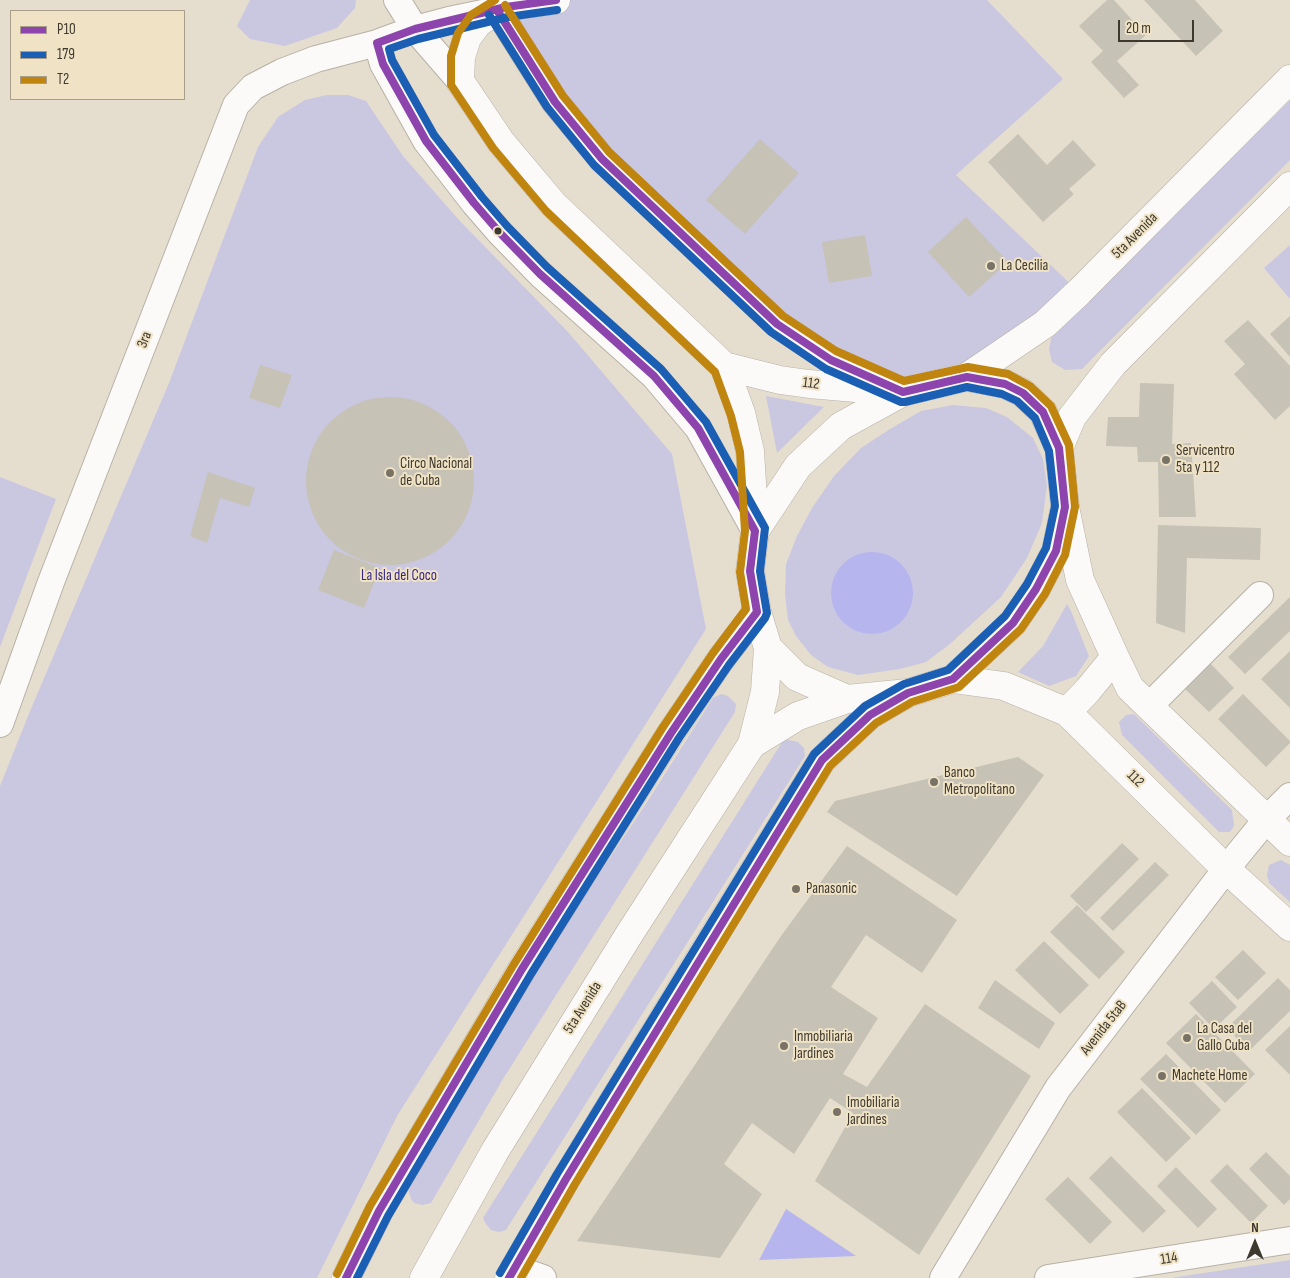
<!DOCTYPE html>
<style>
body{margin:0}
#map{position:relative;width:1290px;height:1278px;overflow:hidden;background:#e5decf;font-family:"Sofia Sans Condensed",sans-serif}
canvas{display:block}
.legend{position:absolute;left:10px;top:10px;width:175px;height:90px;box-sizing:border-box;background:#efe2c5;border:1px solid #a89e89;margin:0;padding:6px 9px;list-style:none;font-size:15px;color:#3e392e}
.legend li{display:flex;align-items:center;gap:10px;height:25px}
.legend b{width:25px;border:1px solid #a89e89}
.north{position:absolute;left:1230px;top:1218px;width:50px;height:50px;-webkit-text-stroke:4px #efe2c5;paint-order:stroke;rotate:0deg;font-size:14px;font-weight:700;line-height:20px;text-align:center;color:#3e392e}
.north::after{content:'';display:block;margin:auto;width:18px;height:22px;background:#3e392e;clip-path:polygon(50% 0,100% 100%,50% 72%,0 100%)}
.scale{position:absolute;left:1118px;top:20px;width:76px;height:22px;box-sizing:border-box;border:2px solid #3e392e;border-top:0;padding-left:6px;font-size:15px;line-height:18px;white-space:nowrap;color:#3e392e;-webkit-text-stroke:4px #efe2c5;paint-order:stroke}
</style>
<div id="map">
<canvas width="1290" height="1278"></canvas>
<ul class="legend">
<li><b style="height:6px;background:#8e44ad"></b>P10</li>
<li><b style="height:6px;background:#1a5fb4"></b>179</li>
<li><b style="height:6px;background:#c0850e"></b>T2</li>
</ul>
<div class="north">N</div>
<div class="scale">20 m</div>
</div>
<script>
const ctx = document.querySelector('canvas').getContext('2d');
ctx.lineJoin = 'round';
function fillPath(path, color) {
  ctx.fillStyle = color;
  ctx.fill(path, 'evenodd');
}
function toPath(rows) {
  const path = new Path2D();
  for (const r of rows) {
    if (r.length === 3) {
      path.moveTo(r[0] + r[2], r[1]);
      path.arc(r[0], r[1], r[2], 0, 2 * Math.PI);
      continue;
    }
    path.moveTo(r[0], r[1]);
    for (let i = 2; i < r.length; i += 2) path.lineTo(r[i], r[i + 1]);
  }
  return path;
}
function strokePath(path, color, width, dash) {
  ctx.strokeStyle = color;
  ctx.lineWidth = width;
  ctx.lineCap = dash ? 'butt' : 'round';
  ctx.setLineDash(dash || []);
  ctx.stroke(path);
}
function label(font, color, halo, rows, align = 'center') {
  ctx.font = font + ' "Sofia Sans Condensed",sans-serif';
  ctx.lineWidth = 4;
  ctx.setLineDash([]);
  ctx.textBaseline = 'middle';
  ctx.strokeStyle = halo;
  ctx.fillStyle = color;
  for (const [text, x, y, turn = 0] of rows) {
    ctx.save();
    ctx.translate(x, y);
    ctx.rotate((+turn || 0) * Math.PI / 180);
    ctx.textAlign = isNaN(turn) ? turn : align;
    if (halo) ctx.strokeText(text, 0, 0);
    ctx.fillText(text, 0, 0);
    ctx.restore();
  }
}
fillPath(toPath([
 [250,0,356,0,355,8,337,28,285,46,250,39,237,26],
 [556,0,987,0,1063,79,956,175,1079,292,1045,324,903,392,831,360,602,159,506,18],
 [327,95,348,95,366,101,403,156,458,219,568,332,672,454,706,629,397,1116,317,1278,0,1278,0,786,28,716,169,383,258,147,278,117,305,100],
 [1290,100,1290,160,1082,369,1065,370,1052,362,1049,349,1052,335],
 [1290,245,1290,299,1264,268],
 [766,396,824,407,777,453],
 [953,405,986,408,1007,417,1033,438,1043,459,1047,486,1042,523,1027,558,1001,597,950,644,926,662,900,669,858,675,828,667,811,655,796,636,788,620,785,594,786,564,797,536,812,508,834,476,861,448,890,429,921,411],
 [0,477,56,499,0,647],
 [1067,604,1071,611,1089,656,1076,676,1049,686,1018,672,1043,646],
 [721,694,728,696,736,704,735,712,503,1079,431,1203,422,1205,414,1203,411,1199,408,1189,560,933,649,799,713,698],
 [1134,714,1232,810,1234,826,1230,832,1219,832,1122,735,1119,722,1126,715],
 [784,739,798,742,804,748,805,756,506,1230,499,1232,491,1230,486,1224,483,1218],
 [1281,860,1290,865,1290,902,1269,883,1267,875,1269,865],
 [1290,1260,1290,1278,1171,1278]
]), '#cac7e1');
fillPath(toPath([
 [872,593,41],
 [786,1209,856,1256,759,1260]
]), '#b6b5ee');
fillPath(toPath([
 [1107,0,1114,0,1146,35,1117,61,1139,85,1124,98,1091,62,1103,51,1079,26],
 [1144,0,1195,0,1223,31,1196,56],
 [1018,134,1047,165,1073,140,1096,165,1069,189,1074,194,1043,222,988,162],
 [760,139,799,173,745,234,706,200],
 [966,217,1008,262,969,297,928,252],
 [865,235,872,276,829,283,822,242],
 [1290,316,1290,357,1270,334],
 [1248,320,1290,366,1290,406,1275,420,1234,374,1245,364,1224,341],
 [260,365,292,375,280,408,249,398],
 [1140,383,1174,384,1172,444,1191,443,1196,517,1159,517,1158,462,1138,462,1137,447,1106,446,1108,417,1139,417],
 [390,481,84],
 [208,472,255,488,249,507,220,498,207,543,190,536],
 [1158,525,1261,528,1260,560,1187,558,1185,633,1156,623],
 [334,550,380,568,364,608,318,590],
 [1290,597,1290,631,1245,674,1228,657],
 [1290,651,1290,708,1261,679],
 [1210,663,1234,688,1209,712,1184,688],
 [1243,694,1290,741,1290,743,1266,767,1218,719],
 [1018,757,1044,775,957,896,827,812,835,801],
 [1122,843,1139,859,1086,912,1070,896],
 [847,846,957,920,922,973,866,935,831,987,878,1018,843,1074,867,1087,925,1004,1031,1076,919,1255,815,1181,853,1113,830,1098,794,1154,752,1123,724,1164,762,1194,720,1258,577,1241,781,936],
 [1155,862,1169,875,1113,931,1100,918],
 [1077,905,1125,952,1099,979,1050,932],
 [1044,941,1089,985,1060,1014,1015,970],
 [1243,950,1266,973,1238,1000,1215,977],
 [1278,978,1290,990,1290,1011,1249,1051,1227,1028],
 [995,980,1055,1023,1039,1049,978,1008],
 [1212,981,1237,1007,1214,1029,1189,1003],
 [1196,1014,1255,1074,1225,1103,1166,1043],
 [1290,1026,1290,1075,1265,1050],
 [1166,1054,1221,1110,1196,1135,1140,1079],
 [1142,1088,1191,1138,1166,1162,1117,1112],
 [1266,1152,1290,1176,1290,1199,1284,1205,1249,1169],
 [1111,1156,1166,1211,1143,1233,1089,1178],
 [1227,1164,1268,1206,1251,1223,1210,1181],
 [1176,1167,1217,1209,1198,1228,1157,1186],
 [1068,1177,1112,1222,1090,1244,1045,1199]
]), '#c7c2b6');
const minor = toPath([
 [397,0,415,29,460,81],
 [377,43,383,64,426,141,474,203,500,233,540,274,654,376,698,428,755,531],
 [1149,706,1260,595],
 [0,724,51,582,236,105,253,87,282,72,316,59,377,43,415,29,449,20,497,10,555,102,602,159,777,324,831,360,897,390],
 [514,1268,543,1278],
 [943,1278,1058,1088,1226,869,1266,820,1290,796],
 [1048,1278,1290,1240]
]);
const major = toPath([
 [556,0,506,7,497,10,478,23,467,38,461,57,460,81,501,142,554,205,724,366,741,413,750,451,755,531],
 [724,366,780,380,809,384,903,392],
 [1065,507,1080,580,1115,657,1130,688,1290,842],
 [953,679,1004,686,1067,712,1226,869,1290,927],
 [1067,712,1088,690,1115,657],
 [346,1278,379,1211,522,969,671,733,721,659,757,612],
 [509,1278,566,1179,704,952,822,760,870,715,908,693]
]);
const highway = toPath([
 [967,377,1005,384,1023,393,1043,412,1059,448,1065,507,1056,551,1036,589,1013,623,953,679,908,693,847,699,797,677,768,648,757,612,750,571,755,531,798,466,841,426,903,392,967,377,1045,324,1079,292,1290,79],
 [1059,448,1072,417,1113,364,1290,186],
 [752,744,798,716,847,699],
 [424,1278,495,1151,630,933,752,744,765,692,768,648]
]);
strokePath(minor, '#b7b1a6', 28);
strokePath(major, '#b7b1a6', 29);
strokePath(highway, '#b7b1a6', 29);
strokePath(minor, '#fbfaf8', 26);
strokePath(major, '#fbfaf8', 28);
strokePath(highway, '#fbfaf8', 28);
strokePath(toPath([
 [497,10,555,102,602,159,777,324,831,360,903,392,967,377,1005,384,1023,393,1043,412,1059,448,1065,507,1056,551,1036,589,1013,623,953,679,908,693,870,715,822,760,566,1179,509,1278],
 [346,1278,379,1211,522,969,671,733,721,659,757,612,750,571,755,531,698,428,654,376,540,274,500,233,474,203,426,141,383,64,377,43,415,29,506,7,556,0]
]), '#8e44ad', 8);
strokePath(toPath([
 [489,15,547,107,594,165,771,332,826,369,901,402,905,402,967,387,1002,394,1017,401,1035,418,1049,451,1055,506,1046,548,1027,584,1005,616,948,670,904,684,865,706,814,754,557,1174,500,1273],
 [357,1278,388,1216,531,974,679,738,729,665,765,618,767,613,760,571,765,528,706,422,661,369,547,267,507,226,482,197,434,135,392,60,389,49,418,39,508,17,557,10]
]), '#1a5fb4', 8);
strokePath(toPath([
 [505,5,563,96,609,152,783,316,836,351,904,381,968,367,1008,374,1030,386,1051,406,1069,445,1075,507,1065,555,1045,594,1021,629,959,687,912,702,876,723,830,766,575,1184,521,1278],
 [337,1274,370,1206,514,964,663,727,713,653,746,609,740,572,745,531,740,452,731,416,715,372,546,211,493,148,451,85,451,56,458,33,471,15,495,0]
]), '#c0850e', 8);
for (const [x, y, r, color] of [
 [498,231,4.5,"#3e392e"],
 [991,266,5,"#787366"],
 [1166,460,5,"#787366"],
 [390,473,5,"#787366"],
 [934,782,5,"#787366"],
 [796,889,5,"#787366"],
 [1187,1038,5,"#787366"],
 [784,1046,5,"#787366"],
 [1162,1076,5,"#787366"],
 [837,1112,5,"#787366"]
]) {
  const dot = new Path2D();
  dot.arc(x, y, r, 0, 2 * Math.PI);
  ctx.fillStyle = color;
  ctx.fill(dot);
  strokePath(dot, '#efe2c5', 2);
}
label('15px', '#3e392e', '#efe2c5', [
 ["5ta Avenida",1135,236,-45],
 ["3ra",145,340,-69],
 ["112",811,384,7],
 ["112",1135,779,45],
 ["5ta Avenida",583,1008,-58],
 ["Avenida 5taB",1104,1028,-52],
 ["114",1169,1259,-9]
]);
label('15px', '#3e392e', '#efe2c5', [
 ["La Cecilia",1001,266],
 ["Servicentro",1176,451],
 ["5ta y 112",1176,468],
 ["Circo Nacional",400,464],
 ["de Cuba",400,481],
 ["Banco",944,773],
 ["Metropolitano",944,790],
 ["Panasonic",806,889],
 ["La Casa del",1197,1029],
 ["Gallo Cuba",1197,1046],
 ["Inmobiliaria",794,1037],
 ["Jardines",794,1054],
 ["Machete Home",1172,1076],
 ["Imobiliaria",847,1103],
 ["Jardines",847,1120]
], 'left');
label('15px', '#36268b', '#efe2c5', [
 ["La Isla del Coco",399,576]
]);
</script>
